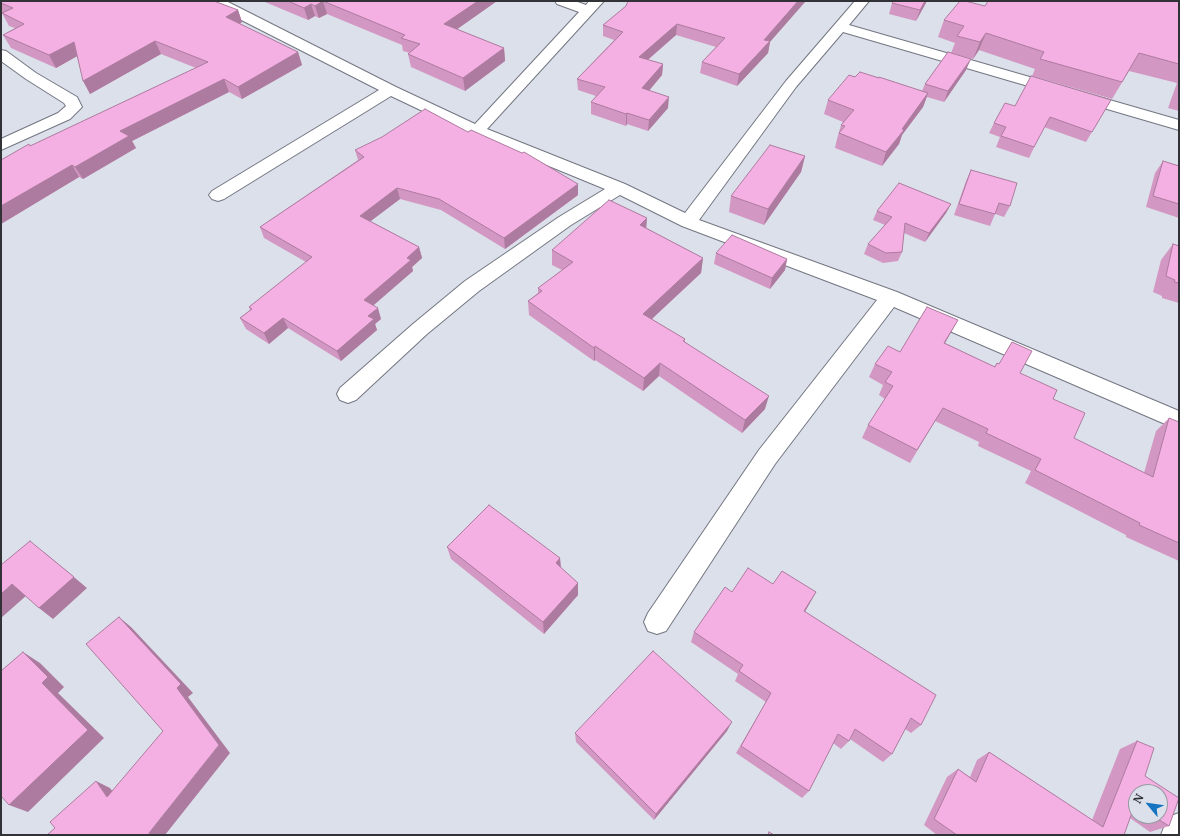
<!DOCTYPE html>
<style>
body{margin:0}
#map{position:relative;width:1180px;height:836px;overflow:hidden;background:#dce0eb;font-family:Merriweather,serif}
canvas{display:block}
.frame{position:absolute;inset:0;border:2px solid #303236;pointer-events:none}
.north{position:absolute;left:1128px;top:784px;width:40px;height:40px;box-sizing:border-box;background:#dce0eb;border:1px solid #979aa3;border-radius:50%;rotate:299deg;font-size:11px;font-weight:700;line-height:16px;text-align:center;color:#303236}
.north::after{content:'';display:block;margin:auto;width:14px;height:18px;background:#1474c0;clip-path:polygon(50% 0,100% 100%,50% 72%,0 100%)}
</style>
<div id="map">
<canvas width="1180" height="836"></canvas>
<div class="frame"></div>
<div class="north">N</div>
</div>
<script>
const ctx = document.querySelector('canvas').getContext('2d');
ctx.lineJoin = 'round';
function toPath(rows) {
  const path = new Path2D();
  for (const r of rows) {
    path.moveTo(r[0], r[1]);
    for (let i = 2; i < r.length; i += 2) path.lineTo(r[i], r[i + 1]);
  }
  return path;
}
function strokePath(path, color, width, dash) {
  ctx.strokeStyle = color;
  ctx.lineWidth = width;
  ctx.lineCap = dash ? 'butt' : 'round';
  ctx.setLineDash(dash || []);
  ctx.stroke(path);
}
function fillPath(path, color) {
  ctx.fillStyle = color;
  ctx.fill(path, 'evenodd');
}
const street = toPath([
 [208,1,226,1,396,87,475,124,579,12,557,4,555,1,575,1,586,5,589,1,604,1,487,129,625,184,685,213,786,81,855,1,869,1,849,25,1179,120,1179,130,843,32,796,87,699,220,897,292,1179,411,1179,430,894,307,775,464,666,631,657,634,648,631,644,622,648,613,759,450,877,300,682,226,620,195,571,225,479,291,427,334,356,400,348,403,340,400,337,394,340,388,413,324,465,281,559,217,605,189,471,134,391,96,224,199,218,201,212,199,209,195,212,191,379,90,210,4,208,1],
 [1,50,6,51,36,73,77,97,82,107,70,119,1,150,1,139,58,113,66,106,64,103,26,79,1,61,1,50],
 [1179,813,1179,835,1161,835,1168,817,1179,813]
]);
strokePath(street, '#727680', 2);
fillPath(street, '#fff');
fillPath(toPath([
 [1,1,238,10,242,22,240,24,298,52,302,65,242,99,229,92,132,141,136,148,83,179,79,177,1,224,1,160,196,68,161,54,90,94,77,56,56,68,11,48,3,35,15,28,9,26,2,13,3,13,1,12],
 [265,1,497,1,457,29,504,48,505,61,465,91,411,67,408,54,410,53,403,51,402,45,327,14,319,18,315,16,308,20,265,2],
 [894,1,927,1,916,21,889,14,892,3],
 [1179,1,1179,111,1168,108,1177,83,1129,71,1112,99,1032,76,1035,69,979,50,973,59,951,53,955,43,938,37,944,20,985,6],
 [626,6,770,42,768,53,737,86,700,73,702,62,716,47,676,35,648,60,663,64,662,75,649,91,668,108,648,131,627,124,626,126,591,114,591,102,596,96,578,90,577,79,614,40,603,36,603,25],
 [966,70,944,102,927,97,923,107,902,135,899,144,882,166,835,148,837,139,841,125,843,122,824,114,828,100,855,77,879,78,922,91,925,84],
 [1111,100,1086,142,1044,127,1029,158,996,147,1000,137,989,133,994,123,1015,106],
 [468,132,578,184,578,195,505,249,441,210,400,199,370,221,419,247,422,258,412,267,413,271,373,305,381,319,375,324,377,330,341,361,288,328,269,344,246,329,240,318,250,310,249,307,306,262,264,238,260,227,358,160,355,150],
 [805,156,801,172,764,225,729,212,731,196],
 [1163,161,1179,166,1179,218,1146,207,1155,173],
 [971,170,1010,206,1004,217,995,214,990,226,954,215,966,181],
 [951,204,946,213,925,242,904,233,902,252,898,261,883,263,864,254,868,244,885,225,873,220,877,211],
 [646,228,703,258,701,273,652,319,685,339,685,342,765,409,742,433,659,376,643,391,595,360,594,361,529,315,528,301,538,293,538,288,562,270,552,265,552,250],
 [1173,244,1179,246,1179,303,1162,298,1162,296,1153,292,1161,260],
 [716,253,787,259,785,270,770,289,714,264],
 [958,320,945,343,994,367,997,363,999,364,1012,342,1020,373,1053,399,1074,438,1144,473,1156,431,1169,418,1179,422,1179,561,1126,537,1126,535,1025,483,1031,471,978,446,979,442,935,421,910,463,862,438,868,425,885,399,879,395,883,385,869,377,875,364,900,352],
 [447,547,560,558,561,568,578,583,578,595,544,634,451,559],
 [773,584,816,592,805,611,921,725,911,733,905,729,892,754,883,762,850,739,849,741,841,749,833,743,809,791,802,798,736,753,766,702,735,681,738,674,691,642,694,632],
 [727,731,654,820,576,742,575,733],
 [1137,741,1145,776,1169,826,1150,832,1130,818,1124,835,937,835,924,825,947,777,958,769,970,777,977,760,989,752,1092,820,1120,749],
 [1136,792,1160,816,1136,816]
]), '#d397c3');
fillPath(toPath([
 [323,1,327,14,319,18,315,6],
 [478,1,497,1,446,37,444,24],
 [798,1,806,1,770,42,768,53,737,86,739,74,764,40],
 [925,1,927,1,916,21,920,10],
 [311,4,315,16,308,20,304,8],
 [238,10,242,22,231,29,226,17],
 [677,24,676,35,638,68,639,57],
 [986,33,979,50,973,59,980,42],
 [155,41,161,54,90,94,83,81],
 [74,42,81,54,56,68,49,55],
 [504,48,505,61,465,91,463,78],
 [298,52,302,65,242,99,238,87],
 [971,59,966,70,944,102,948,91],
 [663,64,662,75,641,100,642,88],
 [224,79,229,92,132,141,136,148,83,179,75,167,120,131],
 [928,93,923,107,902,135,899,144,882,166,886,152,902,129],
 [669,97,668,108,648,131,649,120],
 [627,113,627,124,626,126,626,114],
 [805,156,801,172,764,225,768,209],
 [72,165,79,177,1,224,1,206],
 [578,184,578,195,505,249,504,238],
 [397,188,400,199,363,227,360,216],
 [951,204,946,213,925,242,929,233],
 [647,218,646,232,640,225],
 [419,247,422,258,412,267,413,271,367,311,364,300,407,258],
 [703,258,701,273,642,328,643,314],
 [787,259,785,270,770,289,772,278],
 [378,308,381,319,375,324,377,330,341,361,337,351,368,316],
 [283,318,288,328,269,344,264,333],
 [958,320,950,334,937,357,944,343],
 [595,346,595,360,594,361,594,348],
 [660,363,659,376,643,391,644,378],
 [769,396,765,409,742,433,745,420],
 [44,552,87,588,53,619,39,608],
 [560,558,561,570,556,563],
 [578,583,578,595,544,634,543,622],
 [12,584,27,595,1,618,1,594],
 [816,592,810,603,799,622,804,611],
 [119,617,131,627,193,693,188,697,230,753,165,835,150,835,149,833,219,745],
 [23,652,40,663,64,687,58,693,104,738,28,812,9,805,42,683],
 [732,722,727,731,654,820,656,814],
 [96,781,110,788,122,804,107,797]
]), '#ac7b9f');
const building = toPath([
 [1,1,214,1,238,10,226,17,298,52,238,87,224,79,120,131,129,136,75,167,72,165,1,206,1,160,29,144,30,146,208,62,155,41,83,81,74,42,49,55,3,35,24,24,2,13,13,8,1,3,1,1],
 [288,1,323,1,315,6,311,4,304,8,288,1],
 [323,1,478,1,444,24,504,48,463,78,408,54,420,44,401,38,405,35,323,1],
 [628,1,798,1,764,40,770,41,739,74,702,62,725,38,677,24,639,57,663,64,642,88,669,97,649,120,627,113,626,114,591,102,605,87,577,79,623,32,603,25,626,6,628,1],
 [894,1,925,1,920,10,892,3,894,1],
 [960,1,965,1,985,6,988,1,1179,1,1179,64,1139,53,1122,82,1040,59,1044,52,986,33,980,42,957,36,964,26,944,20,960,1],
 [948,52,971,59,948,91,925,84,948,52],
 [860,72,879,78,879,77,928,93,902,129,904,130,886,152,839,133,845,126,841,125,854,110,828,100,849,75,855,77,860,72],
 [1031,76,1111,100,1092,132,1050,117,1034,147,1001,136,1006,127,994,123,1005,103,1015,106,1031,76],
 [425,109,468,132,471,130,522,153,524,152,578,184,504,238,439,199,397,188,360,216,419,247,407,258,411,260,364,300,378,308,368,316,374,319,337,351,283,318,264,333,240,318,252,309,249,307,312,257,260,227,364,157,355,150,382,137,425,109],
 [770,145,805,156,768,209,731,196,770,145],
 [1163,161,1179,166,1179,204,1153,196,1163,161],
 [971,170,1017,183,1010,206,999,203,995,214,959,204,971,170],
 [899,183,951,204,929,233,905,223,902,252,886,253,868,244,892,217,877,211,899,183],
 [609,200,647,218,640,225,703,258,643,314,685,339,683,341,769,396,745,420,660,363,644,378,595,346,594,348,528,301,542,291,538,288,573,262,552,250,609,200],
 [732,235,787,259,772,278,716,253,732,235],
 [1173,244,1179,246,1179,283,1174,282,1175,280,1166,276,1173,244],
 [927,307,958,320,944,343,995,367,997,363,999,364,1012,342,1032,351,1020,373,1057,390,1053,399,1085,413,1074,438,1153,477,1169,418,1179,422,1179,543,1139,525,1140,523,1035,470,1041,459,986,433,988,429,943,408,917,450,868,425,893,386,885,382,892,372,875,364,888,346,900,352,927,307],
 [489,505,560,558,556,563,578,583,543,622,447,547,489,505],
 [30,541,74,577,39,608,12,584,1,594,1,565,30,541],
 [748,568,773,584,782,571,816,592,804,611,936,695,921,725,911,718,892,754,855,729,849,741,838,734,809,791,741,746,771,693,739,671,743,665,694,632,725,587,732,592,748,568],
 [119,617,181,684,177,688,219,745,149,833,150,835,47,835,55,828,50,822,96,781,107,797,163,731,86,644,119,617],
 [653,651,732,722,656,814,575,733,653,651],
 [23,652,48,677,42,683,88,730,9,805,1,796,1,671,23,652],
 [1137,741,1154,748,1145,776,1179,798,1169,826,1153,816,1160,816,1160,792,1136,792,1136,805,1135,804,1124,835,957,835,934,819,958,769,976,782,989,752,1103,827,1137,741],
 [769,832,774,835,768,835,769,832]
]);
fillPath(building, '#f5b0e3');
strokePath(building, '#ac7b9f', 1);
</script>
